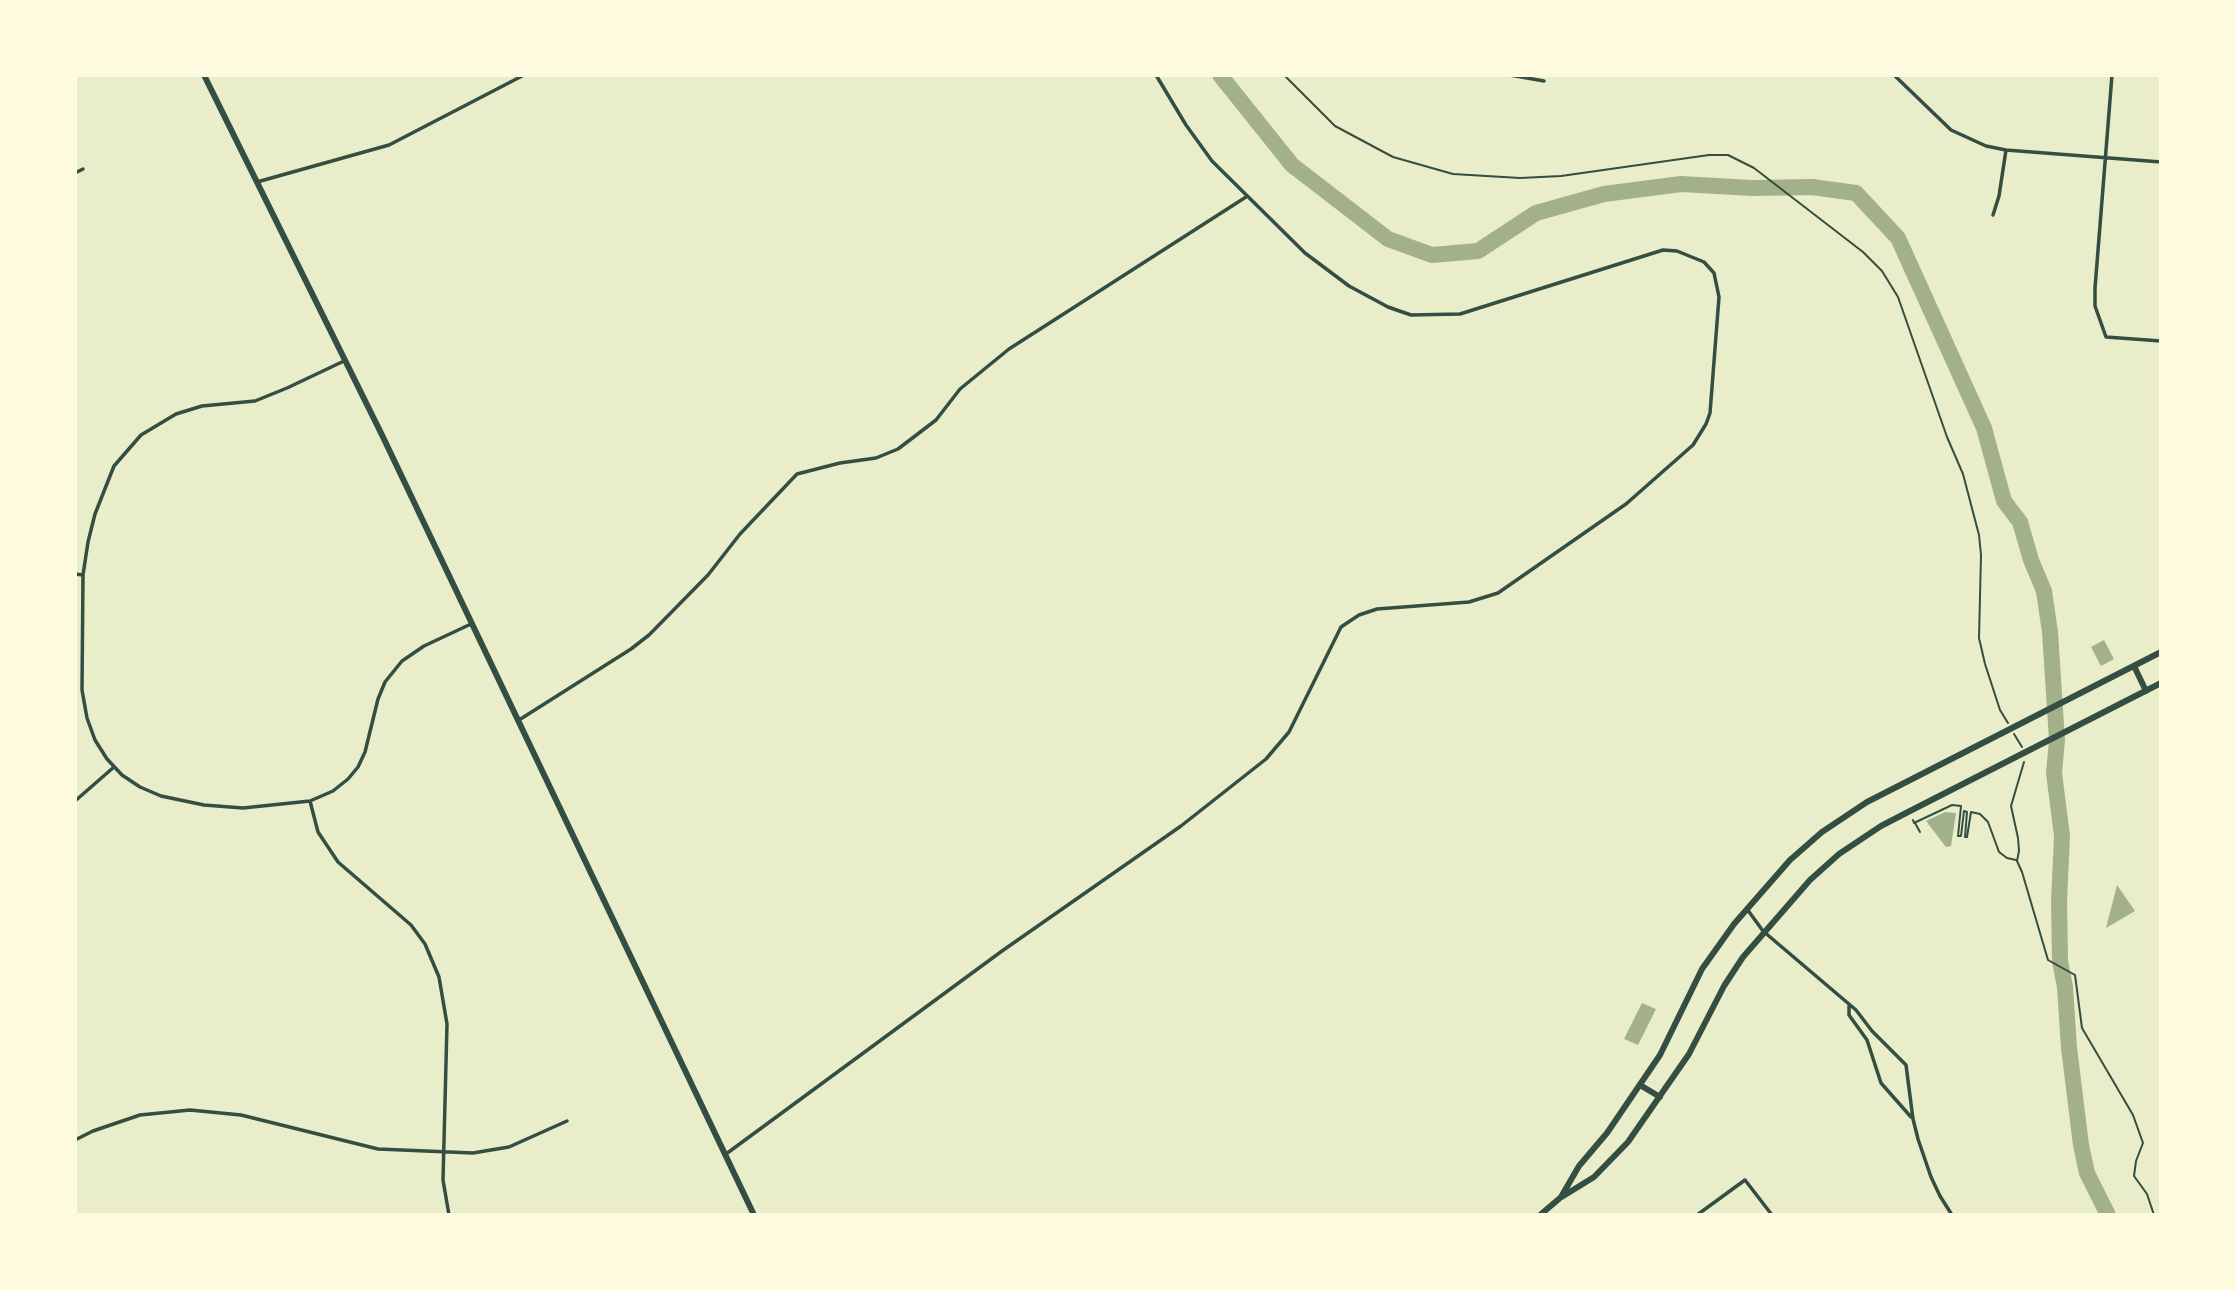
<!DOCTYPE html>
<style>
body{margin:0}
#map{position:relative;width:2236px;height:1290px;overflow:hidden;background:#e9edc9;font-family:"DM Sans",sans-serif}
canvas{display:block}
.frame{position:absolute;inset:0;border:77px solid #fefae0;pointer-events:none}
</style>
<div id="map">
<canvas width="2236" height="1290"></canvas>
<div class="frame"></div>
</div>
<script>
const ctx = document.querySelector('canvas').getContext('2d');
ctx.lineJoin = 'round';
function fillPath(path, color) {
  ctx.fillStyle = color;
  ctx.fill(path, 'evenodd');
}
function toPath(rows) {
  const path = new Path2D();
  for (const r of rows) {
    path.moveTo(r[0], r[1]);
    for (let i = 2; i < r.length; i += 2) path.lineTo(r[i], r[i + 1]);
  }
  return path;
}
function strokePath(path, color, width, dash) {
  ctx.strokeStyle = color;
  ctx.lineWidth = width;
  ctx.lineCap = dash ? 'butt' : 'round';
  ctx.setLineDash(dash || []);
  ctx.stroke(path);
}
fillPath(toPath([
 [2104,640,2114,659,2101,666,2091,647],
 [1945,812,1956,813,1951,846,1946,847,1926,821],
 [2117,885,2135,911,2106,928],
 [1642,1003,1656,1009,1638,1045,1624,1039]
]), '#a3b18a');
strokePath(toPath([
 [1220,75,1292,165,1388,239,1432,255,1478,251,1536,213,1604,194,1681,184,1752,188,1812,187,1856,193,1898,238,1984,428,2004,501,2020,522,2031,560,2044,591,2050,632,2057,740,2054,773,2062,836,2059,901,2060,961,2065,987,2069,1048,2081,1145,2087,1173,2108,1215]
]), '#a3b18a', 16);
strokePath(toPath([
 [1284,75,1335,126,1393,157,1453,174,1520,178,1561,176,1709,155,1728,155,1754,168,1863,252,1882,271,1898,297,1947,437,1963,474,1979,535,1981,555,1979,638,1985,664,2000,710,2008,723],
 [2014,734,2022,747],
 [2024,762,2011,806,2018,838,2019,851,2017,861,2022,872,2048,960,2075,975,2082,1028,2133,1115,2143,1143,2136,1161,2134,1176,2147,1194,2154,1215],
 [1913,820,1914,823,1952,805,1961,806,1958,836,1961,836,1964,811,1967,812,1965,837,1967,837,1971,812,1980,814,1988,822,1999,852,2007,858,2016,860],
 [1915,823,1920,832]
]), '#344e41', 2);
strokePath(toPath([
 [1510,75,1544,81],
 [1894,75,1951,130,1986,146,2006,150,2161,162],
 [2112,75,2095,288,2095,306,2106,337,2161,341],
 [75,173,83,169],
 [257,182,389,145,524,75],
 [1993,215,1999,196,2006,150],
 [344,361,287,388,255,401,202,406,176,414,141,435,114,466,95,514,88,542,83,575,82,690,87,718,95,740,107,759,122,775,140,787,161,796,204,805,243,808,310,801,333,791,348,779,358,767,365,752,378,699,385,682,402,661,424,646,471,624],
 [75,574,83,575],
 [519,720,631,649,649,635,708,575,740,534,797,474,840,463,876,458,898,449,936,420,960,389,1009,349,1246,197],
 [75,801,114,767],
 [310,801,318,832,338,862,411,925,425,944,439,977,447,1024,443,1180,449,1215],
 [1747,909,1763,931,1856,1010,1872,1031,1906,1065,1913,1119,1918,1139,1931,1177,1940,1196,1952,1215],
 [1849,1006,1849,1015,1867,1040,1881,1083,1911,1117],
 [75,1140,93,1131,140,1115,190,1110,241,1115,378,1149,473,1153,509,1147,567,1121],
 [726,1154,1002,951,1181,826,1266,759,1289,732,1341,627,1359,615,1377,609,1469,602,1498,593,1626,504,1693,445,1706,424,1710,413,1719,297,1714,273,1704,262,1677,251,1663,250,1460,314,1411,315,1388,307,1349,286,1305,253,1212,161,1186,125,1156,75],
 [1697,1215,1745,1180,1772,1215]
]), '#344e41', 3.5);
strokePath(toPath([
 [204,75,382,435,754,1215],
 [2134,666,2146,691],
 [1640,1085,1660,1097],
 [1561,1197,1579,1166,1607,1133,1660,1055,1702,969,1734,924,1790,860,1822,832,1867,802,2161,652],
 [1540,1215,1560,1198,1594,1177,1628,1142,1689,1054,1724,986,1743,957,1810,880,1839,854,1881,826,1908,812,2161,683]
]), '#344e41', 6);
</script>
